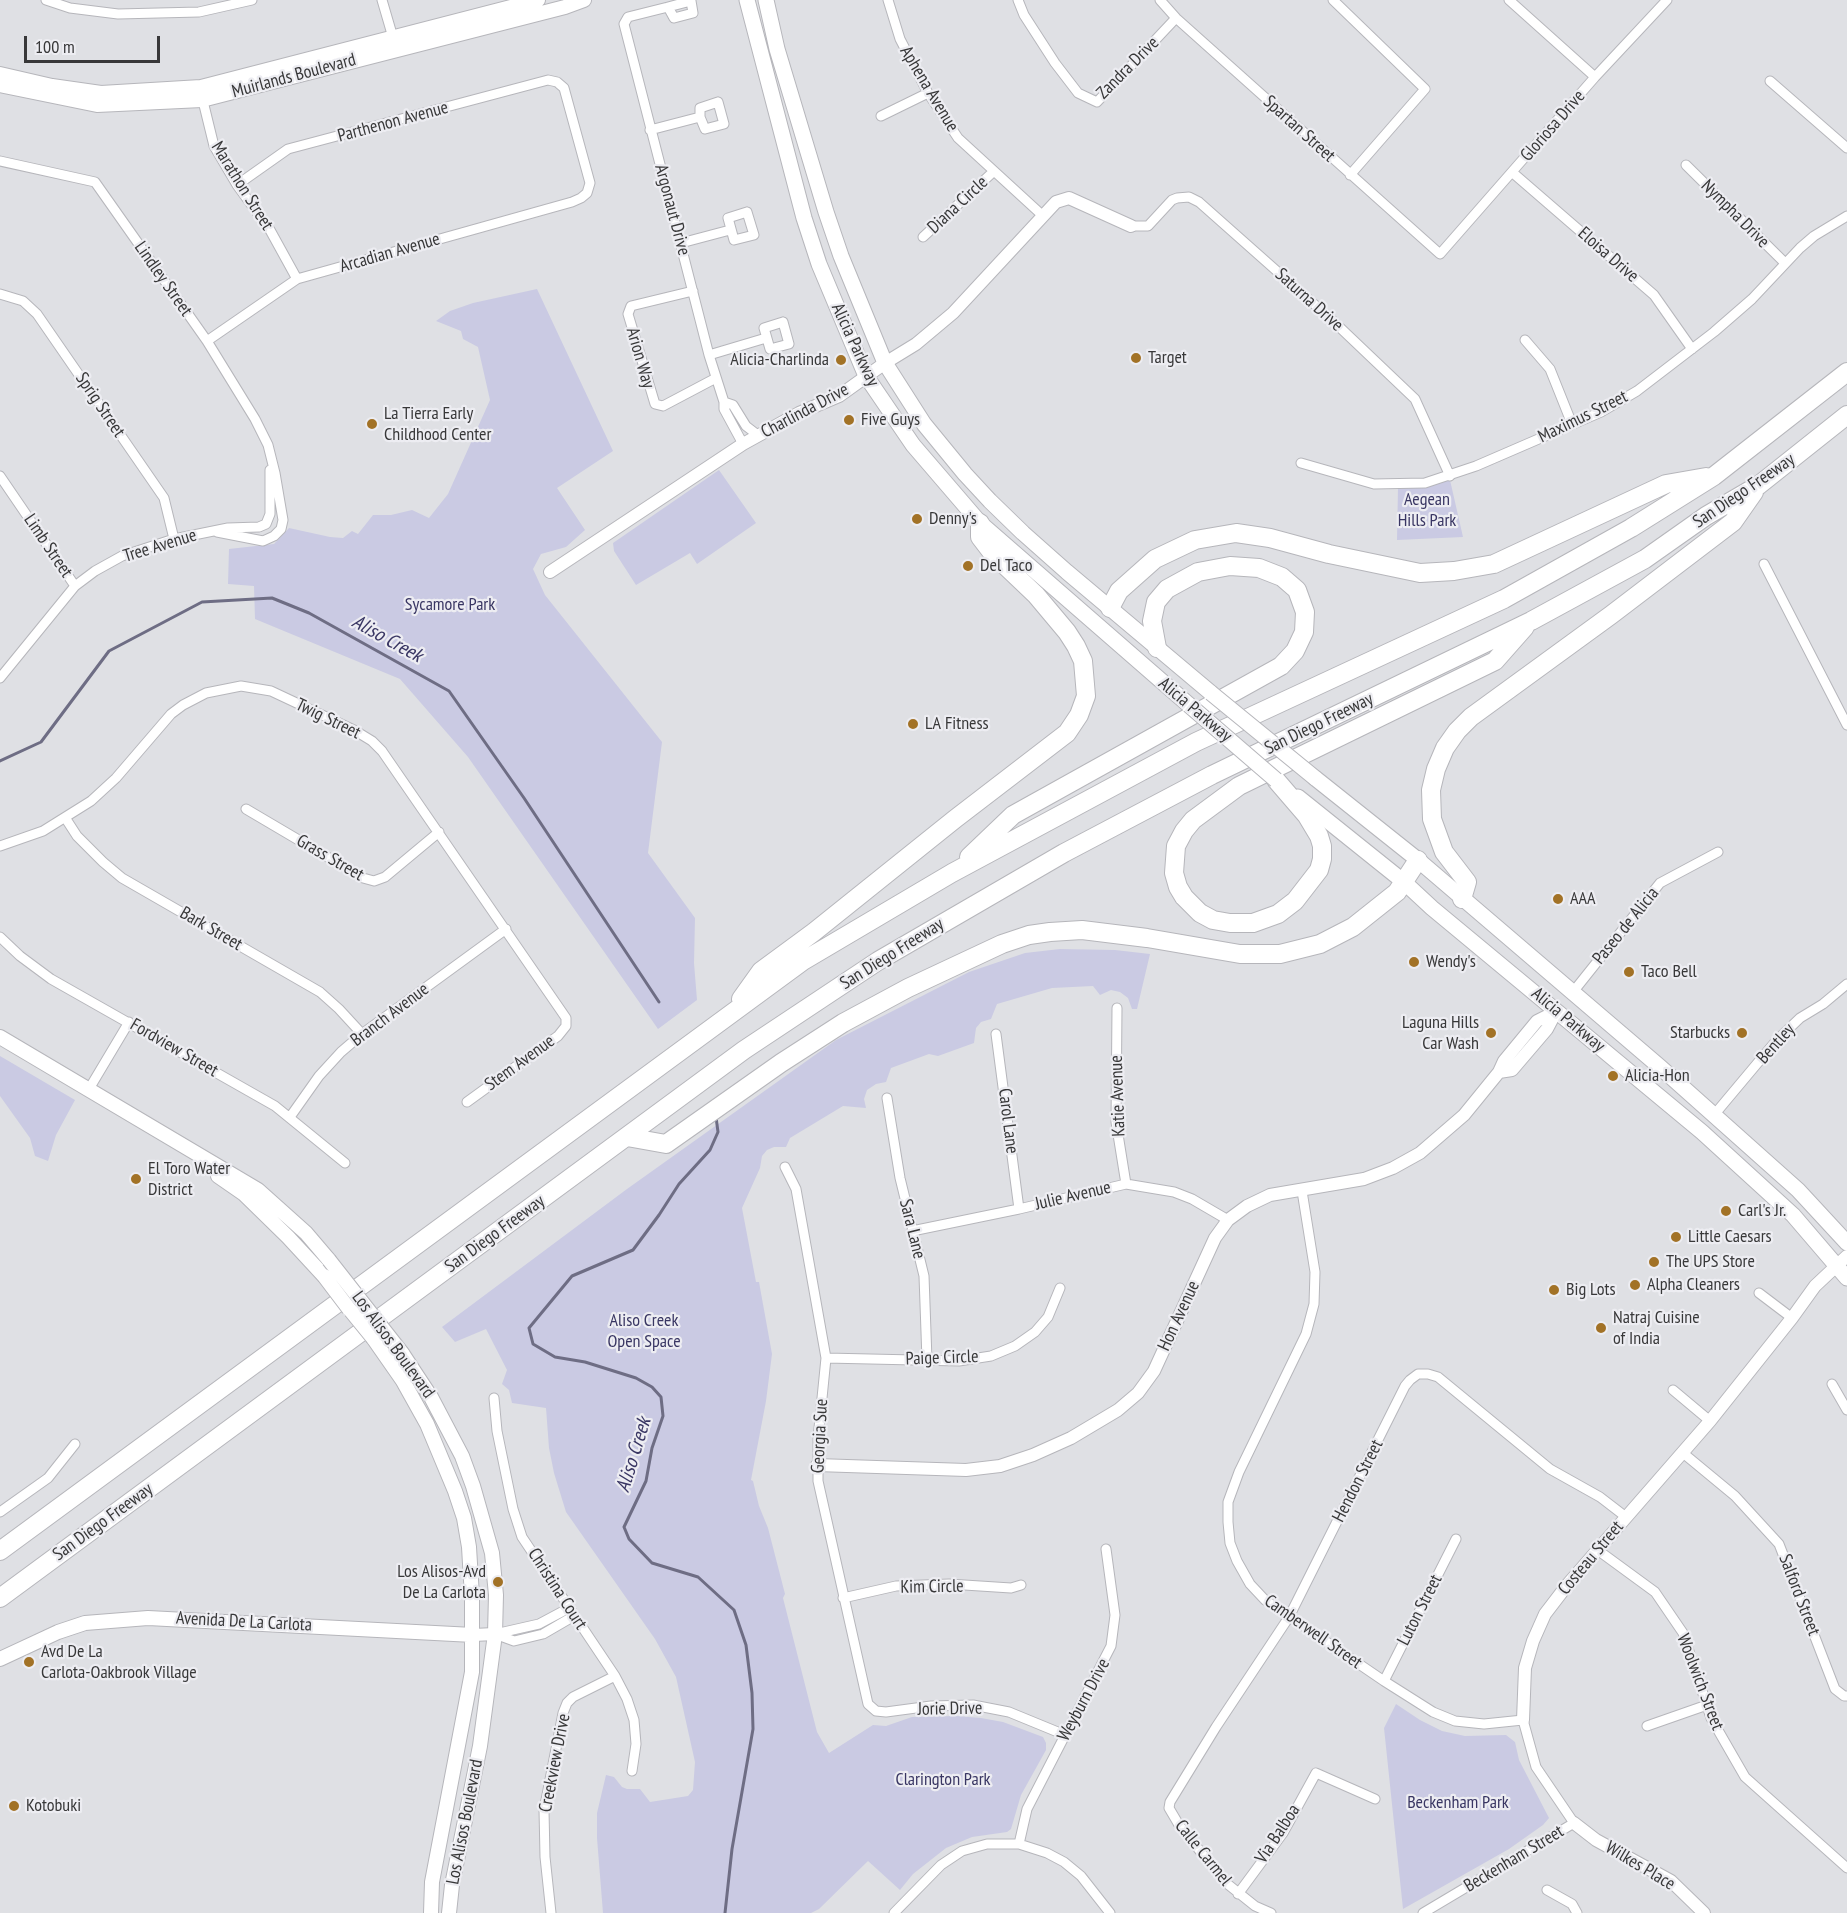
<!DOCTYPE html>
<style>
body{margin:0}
#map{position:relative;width:1847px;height:1913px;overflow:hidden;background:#dfe0e4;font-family:"PT Sans Narrow",sans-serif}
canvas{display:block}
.scale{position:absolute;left:24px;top:36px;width:136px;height:27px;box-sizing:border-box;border:3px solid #383839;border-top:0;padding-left:8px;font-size:18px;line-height:21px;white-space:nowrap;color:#383839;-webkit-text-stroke:4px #ededf2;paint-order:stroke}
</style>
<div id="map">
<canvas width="1847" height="1913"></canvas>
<div class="scale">100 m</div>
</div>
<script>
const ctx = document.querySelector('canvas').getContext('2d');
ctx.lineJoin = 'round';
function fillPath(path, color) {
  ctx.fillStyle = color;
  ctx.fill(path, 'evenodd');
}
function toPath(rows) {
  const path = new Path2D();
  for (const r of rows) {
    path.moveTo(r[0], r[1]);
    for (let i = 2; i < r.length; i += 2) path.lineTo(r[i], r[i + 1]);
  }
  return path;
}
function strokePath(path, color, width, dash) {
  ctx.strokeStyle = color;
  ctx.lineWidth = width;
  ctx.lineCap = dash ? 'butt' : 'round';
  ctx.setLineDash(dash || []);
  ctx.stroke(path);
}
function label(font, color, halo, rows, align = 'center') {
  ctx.font = font + ' "PT Sans Narrow",sans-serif';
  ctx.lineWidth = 4.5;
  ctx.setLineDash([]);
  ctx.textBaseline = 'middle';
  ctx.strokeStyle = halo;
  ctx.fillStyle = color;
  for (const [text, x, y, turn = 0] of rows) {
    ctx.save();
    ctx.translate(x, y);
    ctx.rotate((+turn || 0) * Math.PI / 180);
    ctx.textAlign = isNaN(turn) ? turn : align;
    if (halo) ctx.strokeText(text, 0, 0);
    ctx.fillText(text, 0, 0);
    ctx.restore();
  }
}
fillPath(toPath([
 [537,289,613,451,557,488,585,530,566,547,541,554,533,569,545,595,662,742,648,853,695,918,694,963,697,1000,658,1029,468,757,400,679,255,619,254,586,228,584,229,549,274,544,289,528,330,537,343,538,352,531,358,534,373,515,391,515,412,510,429,518,448,494,490,400,478,347,463,339,461,331,436,321,450,311,473,303],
 [719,470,756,523,697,564,690,553,636,585,614,551,613,543],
 [1450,480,1463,537,1397,540,1398,487],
 [1060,949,1115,950,1150,954,1137,1009,1132,1009,1128,998,1120,992,1111,990,1100,995,1093,986,1052,988,997,1004,991,1019,981,1022,976,1028,974,1043,938,1056,929,1054,891,1068,886,1082,876,1084,867,1090,864,1099,866,1108,843,1106,790,1138,786,1147,774,1147,767,1150,762,1156,760,1168,742,1208,756,1282,759,1282,772,1354,766,1401,751,1480,753,1481,759,1506,768,1528,785,1594,783,1598,817,1732,829,1753,873,1725,886,1726,912,1717,956,1716,981,1718,1003,1722,1043,1737,1046,1743,1046,1750,1021,1795,1011,1829,1007,1832,972,1837,946,1848,913,1874,900,1890,868,1861,819,1909,811,1913,603,1913,597,1838,597,1813,606,1775,614,1777,622,1787,627,1789,640,1789,650,1802,688,1796,693,1790,695,1762,676,1677,655,1639,566,1512,554,1473,549,1448,546,1408,512,1403,509,1390,502,1384,507,1370,486,1329,455,1342,442,1327,627,1189,836,1040,969,972,1025,953],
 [0,1056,75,1100,56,1135,48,1161,35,1156,30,1138,0,1096],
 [1396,1704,1420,1720,1442,1731,1465,1736,1506,1735,1515,1742,1519,1760,1549,1818,1543,1825,1509,1849,1403,1909,1384,1728]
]), '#cacae3');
strokePath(toPath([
 [0,761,41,742,109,651,202,602,272,598,309,613,449,691,524,798,659,1002],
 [716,1117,718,1132,710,1150,679,1184,659,1215,633,1250,572,1276,529,1328,533,1344,555,1357,585,1362,636,1378,652,1387,661,1397,663,1416,652,1448,646,1481,624,1527,629,1539,652,1563,698,1577,734,1610,746,1645,752,1693,753,1729,732,1849,725,1913]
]), '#6e6d84', 3);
const minor = toPath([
 [46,0,70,8,118,14,199,12,252,0],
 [382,0,394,41],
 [888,0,900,39,928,93,958,138,1042,215],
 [1018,0,1024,15,1055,63,1078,93,1097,102,1176,18],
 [1160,0,1176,18,1440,254,1595,77,1667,0],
 [1333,0,1425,89,1350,175],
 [1509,0,1595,77],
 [668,7,674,18,693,13,691,1,668,7,628,17,624,24,709,355,724,402,724,409,743,444],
 [1770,81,1847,148],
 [202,97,214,146,237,185,270,230,297,279],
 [718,102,724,124,705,129,700,117,700,108,718,102],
 [881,116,928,93],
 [650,130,700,117],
 [0,161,95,182,207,341,255,419,268,445,275,473,283,520,281,529,274,536,263,541,217,532],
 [1686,165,1785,263],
 [1513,173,1654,295,1692,349],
 [747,212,754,235,734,240,728,218,747,212],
 [1131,226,1148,226,1172,200,1177,198,1189,197,1199,202,1332,320,1415,399,1450,476],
 [923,237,993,172],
 [681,243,730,230],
 [693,291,631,306,628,314,655,404,663,406,716,378],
 [0,294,23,301,37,314,164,498,174,539],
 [783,322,789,344,770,349,764,328,783,322],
 [1525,340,1550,369,1572,424],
 [207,341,297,279,572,202,581,198,587,193,590,183,564,88,557,82,548,80,288,149,237,185],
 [709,355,766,338],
 [724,402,733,405,746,426,759,436],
 [1301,463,1374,484,1425,483,1476,466,1601,412,1637,391,1714,332,1752,299,1800,248,1814,236,1847,216],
 [0,476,75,586],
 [1764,564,1847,725],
 [0,678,75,586,95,571,122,556,174,539,228,528,259,527,266,524,270,514,270,470],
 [246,809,363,878,374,881,385,877,439,832],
 [66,819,77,836,103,862,122,878,320,992,339,1009,362,1034],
 [0,846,43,831,91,801,116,778,171,714,183,705,206,693,241,686,271,691,354,730,372,741,382,751,566,1018,566,1026,558,1036,467,1102],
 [0,937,20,956,51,979,275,1106,345,1163],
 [1573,992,1660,883,1718,852],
 [1117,1008,1116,1122,1126,1184],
 [996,1034,1019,1209],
 [89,1089,129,1022],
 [887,1098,900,1178,924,1276,927,1360],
 [1714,1115,1776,1041,1800,1018,1823,1004,1847,984],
 [290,1117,319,1076,341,1052,362,1034,506,929],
 [785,1167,796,1189,826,1358,818,1438,818,1481,868,1704,876,1711,886,1712,931,1706,973,1705,1009,1712,1065,1735],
 [1302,1191,1315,1272,1314,1304,1306,1334,1239,1472,1228,1502,1228,1522,1230,1543,1237,1561,1250,1584,1265,1600,1384,1681,1433,1712,1455,1721,1484,1724,1523,1720,1536,1767,1574,1823,1423,1913],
 [912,1231,1019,1209,1126,1184,1174,1192,1192,1199,1228,1220],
 [1759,1293,1792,1318],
 [826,1358,959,1361,991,1356,1015,1346,1035,1332,1048,1317,1060,1288],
 [1832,1384,1847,1410],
 [1673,1390,1710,1421],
 [494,1398,497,1431,513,1509,522,1537,615,1676,627,1699,634,1720,636,1744,632,1771],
 [1683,1453,1735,1496,1779,1544,1835,1689,1844,1696,1847,1696],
 [0,1512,48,1478,75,1444],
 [1599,1551,1655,1592,1683,1633,1711,1718,1745,1777,1847,1868],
 [843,1598,896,1586,949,1584,1011,1588,1021,1585],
 [495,1634,514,1641,543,1634,574,1616],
 [495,1634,539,1624,569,1608],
 [1384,1681,1456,1539],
 [1647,1726,1707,1705],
 [1019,1844,1027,1809,1111,1646,1115,1615,1106,1549],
 [1547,1890,1572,1904,1577,1913],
 [1238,1894,1283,1833,1316,1773,1375,1799],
 [551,1913,545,1857,544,1810,563,1713,567,1703,573,1697,615,1676],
 [894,1913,941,1865,962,1851,987,1844,1019,1844,1047,1853,1064,1862,1081,1876,1110,1913],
 [1271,1913,1255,1906,1225,1882,1179,1825,1169,1808,1170,1802,1216,1727,1289,1617,1405,1386,1410,1380,1418,1374,1428,1374,1438,1377,1550,1469,1600,1497,1626,1517]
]);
const tertiary = toPath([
 [550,572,743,444,799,413,839,396,885,363,916,344,953,313,1056,202,1069,198,1131,226],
 [1499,1072,1512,1070,1547,1029,1556,1012],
 [817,1465,966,1470,1000,1466,1033,1455,1071,1438,1118,1410,1138,1393,1154,1371,1215,1238,1228,1220,1247,1206,1270,1195,1364,1179,1393,1168,1420,1153,1464,1115,1499,1072,1504,1061,1537,1021,1557,1011],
 [473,1635,495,1634],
 [1523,1720,1525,1668,1533,1641,1545,1614,1568,1584,1710,1421,1792,1318,1815,1286,1847,1256],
 [1574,1823,1596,1840,1671,1881,1704,1913]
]);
const secondary = toPath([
 [0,74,52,86,101,93,201,87,538,0],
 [0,85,97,105,202,100,565,7,584,0],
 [0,1037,258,1190,306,1233,329,1260],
 [218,1176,244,1194,288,1237,324,1276],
 [373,1338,403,1381,427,1424,455,1491,464,1518,469,1547,472,1597,472,1672,432,1882,431,1913],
 [402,1353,431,1397,462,1456,473,1486,492,1553,496,1595,495,1634,480,1746,452,1885,449,1913],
 [0,1659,58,1632,85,1623,148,1618,473,1635]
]);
const primary = toPath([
 [747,0,804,218,819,264,866,376,913,445,980,523,1189,705],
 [766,0,777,49,826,212,841,256,885,363,924,424,965,474,990,501,1023,533,1067,572,1211,693],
 [1315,778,1418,860,1660,1067,1798,1190,1847,1243],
 [1298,797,1404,882,1432,908,1702,1132,1793,1215,1847,1278]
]);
const motorway = toPath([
 [1110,608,1119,591,1155,559,1195,540,1236,533,1270,538,1329,554,1420,573,1454,571,1494,564,1666,484,1706,477],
 [1276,780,1307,816,1319,836,1322,846,1322,859,1319,870,1295,901,1278,914,1253,923,1230,923,1213,920,1200,913,1184,897,1178,887,1174,873,1176,846,1184,831,1193,820,1239,786,1495,661,1525,627],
 [969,857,1013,815,1281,666,1295,651,1304,632,1305,612,1297,590,1282,577,1259,568,1230,566,1198,572,1167,589,1156,602,1152,621,1157,648],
 [1462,899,1467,882,1444,852,1432,819,1431,790,1436,769,1445,748,1457,731,1471,717,1611,615,1733,522,1754,492],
 [741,999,761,971,814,932,955,819,1067,733,1079,715,1086,696,1083,661,1076,646,1067,632,1036,595,993,554,980,537,980,523],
 [627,1137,666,1144,781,1063,843,1023,908,988,1002,944,1029,935,1050,932,1082,930,1147,938,1240,954,1280,954,1320,944,1353,927,1397,892,1418,860],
 [0,1551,803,961,952,873,1196,742,1504,599,1631,528,1714,476,1847,372],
 [0,1598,744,1050,878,961,1064,853,1212,775,1531,621,1645,559,1706,516,1759,485,1847,415]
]);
strokePath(minor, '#b6b6bb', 11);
strokePath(tertiary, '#b6b6bb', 14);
strokePath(secondary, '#b6b6bb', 16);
strokePath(primary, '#b6b6bb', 17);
strokePath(motorway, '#b6b6bb', 20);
strokePath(minor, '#fff', 9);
strokePath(tertiary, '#fff', 12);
strokePath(secondary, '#fff', 14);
strokePath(primary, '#fff', 15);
strokePath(motorway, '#fff', 18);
const secondaryBridge = toPath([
 [329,1260,402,1353],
 [324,1276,349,1309],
 [351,1311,373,1338]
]);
const primaryBridge = toPath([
 [1211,693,1315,778],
 [1189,705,1276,780]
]);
strokePath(secondaryBridge, '#b6b6bb', 16, []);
strokePath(primaryBridge, '#b6b6bb', 17, []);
strokePath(secondaryBridge, '#fff', 14);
strokePath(primaryBridge, '#fff', 15);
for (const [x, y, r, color] of [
 [1136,358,6,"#a27226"],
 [841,360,6,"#a27226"],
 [849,420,6,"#a27226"],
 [372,424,6,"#a27226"],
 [917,519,6,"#a27226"],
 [968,566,6,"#a27226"],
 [913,724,6,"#a27226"],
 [1558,899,6,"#a27226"],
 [1414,962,6,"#a27226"],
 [1629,972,6,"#a27226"],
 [1491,1033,6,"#a27226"],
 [1742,1033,6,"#a27226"],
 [1613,1076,6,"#a27226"],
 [136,1179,6,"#a27226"],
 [1726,1211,6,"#a27226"],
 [1676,1237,6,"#a27226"],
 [1654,1262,6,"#a27226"],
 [1635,1285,6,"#a27226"],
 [1554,1290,6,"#a27226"],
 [1601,1328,6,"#a27226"],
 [498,1582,6,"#a27226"],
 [29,1662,6,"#a27226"],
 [14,1806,6,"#a27226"]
]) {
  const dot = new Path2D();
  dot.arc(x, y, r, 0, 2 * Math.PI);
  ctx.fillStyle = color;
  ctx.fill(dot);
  strokePath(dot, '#ededf2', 2);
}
label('18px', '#383839', '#ededf2', [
 ["Zandra Drive",1128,68,-45],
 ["Muirlands Boulevard",294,76,-15],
 ["Aphena Avenue",929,89,59],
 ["Parthenon Avenue",393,122,-15],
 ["Gloriosa Drive",1553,126,-49],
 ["Spartan Street",1299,129,42],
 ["Marathon Street",242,186,58],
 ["Diana Circle",958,205,-43],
 ["Argonaut Drive",672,210,75],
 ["Nympha Drive",1735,214,45],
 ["Arcadian Avenue",390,253,-16],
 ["Eloisa Drive",1608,255,41],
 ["Lindley Street",163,279,55],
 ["Saturna Drive",1309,300,42],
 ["Alicia Parkway",855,345,65],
 ["Arion Way",640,358,74],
 ["Sprig Street",100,405,56],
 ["Charlinda Drive",805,411,-28],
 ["Maximus Street",1583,417,-26],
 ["San Diego Freeway",1744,491,-34],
 ["Limb Street",48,546,56],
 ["Tree Avenue",160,546,-17],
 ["Alicia Parkway",1195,710,40],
 ["Twig Street",328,719,26],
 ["San Diego Freeway",1319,724,-26],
 ["Grass Street",330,858,30],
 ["Paseo de Alicia",1626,926,-51],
 ["Bark Street",211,929,30],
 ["San Diego Freeway",892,954,-32],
 ["Branch Avenue",390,1015,-37],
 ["Alicia Parkway",1568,1020,40],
 ["Bentley",1776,1044,-48],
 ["Fordview Street",174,1048,30],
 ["Stem Avenue",520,1063,-36],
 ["Katie Avenue",1118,1096,-92],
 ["Carol Lane",1008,1121,83],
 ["Julie Avenue",1073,1196,-13],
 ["Sara Lane",912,1229,76],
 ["San Diego Freeway",495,1234,-36],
 ["Hon Avenue",1179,1316,-65],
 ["Los Alisos Boulevard",393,1345,54],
 ["Paige Circle",942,1358,-2],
 ["Georgia Sue",820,1436,-87],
 ["Hendon Street",1358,1481,-63],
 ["San Diego Freeway",103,1522,-36],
 ["Costeau Street",1591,1558,-50],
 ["Kim Circle",932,1587,-1],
 ["Christina Court",557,1589,57],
 ["Salford Street",1799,1595,69],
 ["Luton Street",1420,1610,-63],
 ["Avenida De La Carlota",244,1622,3],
 ["Camberwell Street",1313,1632,35],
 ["Woolwich Street",1700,1682,69],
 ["Weyburn Drive",1084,1700,-62],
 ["Jorie Drive",950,1709,-1],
 ["Creekview Drive",555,1763,-79],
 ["Los Alisos Boulevard",465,1822,-79],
 ["Via Balboa",1278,1834,-57],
 ["Calle Carmel",1203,1853,51],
 ["Beckenham Street",1514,1859,-31],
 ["Wilkes Place",1640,1866,31]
]);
label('18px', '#383839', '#ededf2', [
 ["Target",1148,358],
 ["Alicia-Charlinda",829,360,"right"],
 ["La Tierra Early",384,414],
 ["Childhood Center",384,435],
 ["Five Guys",861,420],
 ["Denny's",929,519],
 ["Del Taco",980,566],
 ["LA Fitness",925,724],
 ["AAA",1570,899],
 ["Wendy's",1426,962],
 ["Taco Bell",1641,972],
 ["Laguna Hills",1479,1023,"right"],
 ["Car Wash",1479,1044,"right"],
 ["Starbucks",1730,1033,"right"],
 ["Alicia-Hon",1625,1076],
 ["El Toro Water",148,1169],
 ["District",148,1190],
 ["Carl's Jr.",1738,1211],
 ["Little Caesars",1688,1237],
 ["The UPS Store",1666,1262],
 ["Alpha Cleaners",1647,1285],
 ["Big Lots",1566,1290],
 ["Natraj Cuisine",1613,1318],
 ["of India",1613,1339],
 ["Los Alisos-Avd",486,1572,"right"],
 ["De La Carlota",486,1593,"right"],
 ["Avd De La",41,1652],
 ["Carlota-Oakbrook Village",41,1673],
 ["Kotobuki",26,1806]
], 'left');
label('18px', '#393663', '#ededf2', [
 ["Aegean",1427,500],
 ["Hills Park",1427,521],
 ["Sycamore Park",450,605],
 ["Aliso Creek",644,1321],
 ["Open Space",644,1342],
 ["Clarington Park",943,1780],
 ["Beckenham Park",1458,1803]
]);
label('italic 20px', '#3a3764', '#ededf2', [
 ["Aliso Creek",387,639,29],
 ["Aliso Creek",634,1455,-73]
]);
</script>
